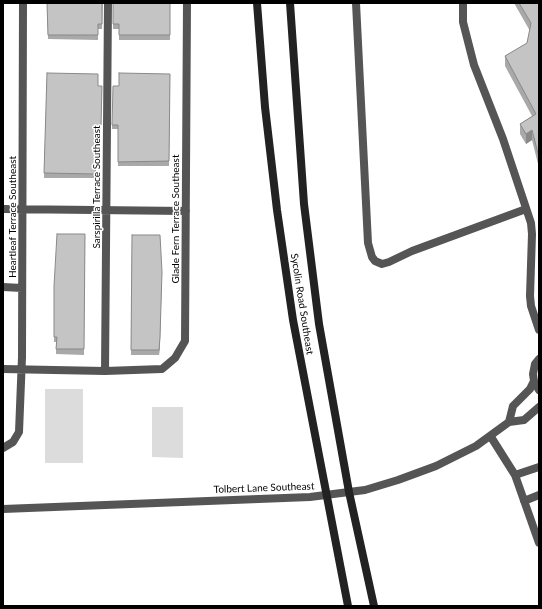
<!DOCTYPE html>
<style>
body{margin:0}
#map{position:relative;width:542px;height:609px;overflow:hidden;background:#fff;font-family:Lato,sans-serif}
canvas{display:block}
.frame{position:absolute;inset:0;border:4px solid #000;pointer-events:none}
</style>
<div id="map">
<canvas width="542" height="609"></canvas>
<div class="frame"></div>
</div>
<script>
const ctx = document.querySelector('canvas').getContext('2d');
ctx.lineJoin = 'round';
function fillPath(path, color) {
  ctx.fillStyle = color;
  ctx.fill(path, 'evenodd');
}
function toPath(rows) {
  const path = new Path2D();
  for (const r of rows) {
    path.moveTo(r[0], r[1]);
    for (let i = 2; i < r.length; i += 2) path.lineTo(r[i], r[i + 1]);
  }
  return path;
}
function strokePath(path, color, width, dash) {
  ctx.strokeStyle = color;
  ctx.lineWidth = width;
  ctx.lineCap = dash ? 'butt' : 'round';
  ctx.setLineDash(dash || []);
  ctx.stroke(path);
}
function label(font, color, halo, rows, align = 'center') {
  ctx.font = font + ' Lato,sans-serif';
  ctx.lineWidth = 3;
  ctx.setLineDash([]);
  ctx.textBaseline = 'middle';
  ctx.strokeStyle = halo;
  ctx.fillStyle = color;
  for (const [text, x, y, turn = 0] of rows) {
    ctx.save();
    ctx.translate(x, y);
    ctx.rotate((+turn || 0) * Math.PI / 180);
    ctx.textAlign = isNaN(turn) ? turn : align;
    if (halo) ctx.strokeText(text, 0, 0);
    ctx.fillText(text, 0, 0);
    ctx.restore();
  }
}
fillPath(toPath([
 [45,389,83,389,83,463,45,463],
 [152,407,183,407,183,458,152,457]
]), '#dcdcdc');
strokePath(toPath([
 [356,3,368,243,372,257,375,261,382,264,389,262,412,251,526,209],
 [463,3,463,22,474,65,503,139,531,223,532,234,530,296,531,306,539,330],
 [491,437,515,475,539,543],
 [515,475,539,467],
 [524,501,539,495]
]), '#555', 8);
strokePath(toPath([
 [3,209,186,211],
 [3,287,22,288],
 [539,359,535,364,533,374,534,381,539,390],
 [3,369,105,371,162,369,175,358,185,341,187,3],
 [105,371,108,3],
 [509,422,513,406,530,389,534,381],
 [3,448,13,442,19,432,22,357,23,3],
 [349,492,365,490,398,480,436,466,476,446,509,422,524,420,539,407]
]), '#555', 8);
strokePath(toPath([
 [3,509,310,497,349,492]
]), '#555', 8);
strokePath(toPath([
 [257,3,265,107,277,210,293,320,348,606],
 [290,3,304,204,319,324,349,492,374,606]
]), '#222', 8);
fillPath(toPath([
 [47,3,103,3,102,29,98,29,98,40,48,39],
 [113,3,170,3,170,40,119,40,119,29,113,29],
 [514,3,539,3,539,168,532,140,526,144,520,134,520,124,532,116,505,66,505,56,527,43,530,31],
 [47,73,98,86,102,86,101,129,98,129,95,178,44,178],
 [170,74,169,166,118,166,118,129,112,129,112,125,119,86],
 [85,234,84,355,56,354,56,342,54,342,54,286],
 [132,235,160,343,159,355,131,355]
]), '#a9a9a9');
fillPath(toPath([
 [532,130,532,140,526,144,526,134],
 [162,272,160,343,159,355,159,350]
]), '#898989');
const building = toPath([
 [47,3,102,3,102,24,98,24,98,35,48,35,47,3],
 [113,3,170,3,170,35,119,35,119,24,113,24,113,3],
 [519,3,539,3,539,157,532,130,526,134,520,124,536,114,505,56,527,43,531,23,519,3],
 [47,73,98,74,98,86,102,86,101,125,98,125,95,174,44,173,47,73],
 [119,73,170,74,169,161,118,162,118,125,112,125,113,86,119,86,119,73],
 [57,234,85,234,84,349,56,349,57,337,54,337,54,286,57,234],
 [132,235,160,235,162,272,160,337,159,350,131,350,132,235]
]);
fillPath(building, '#c4c4c4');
strokePath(building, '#898989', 1);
label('10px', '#000', '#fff', [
 ["Sarspirilla Terrace Southeast",97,187,-90],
 ["Heartleaf Terrace Southeast",13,217,-90],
 ["Glade Fern Terrace Southeast",176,219,-90],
 ["Sycolin Road Southeast",302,304,81],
 ["Tolbert Lane Southeast",264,488,-2]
]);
</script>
